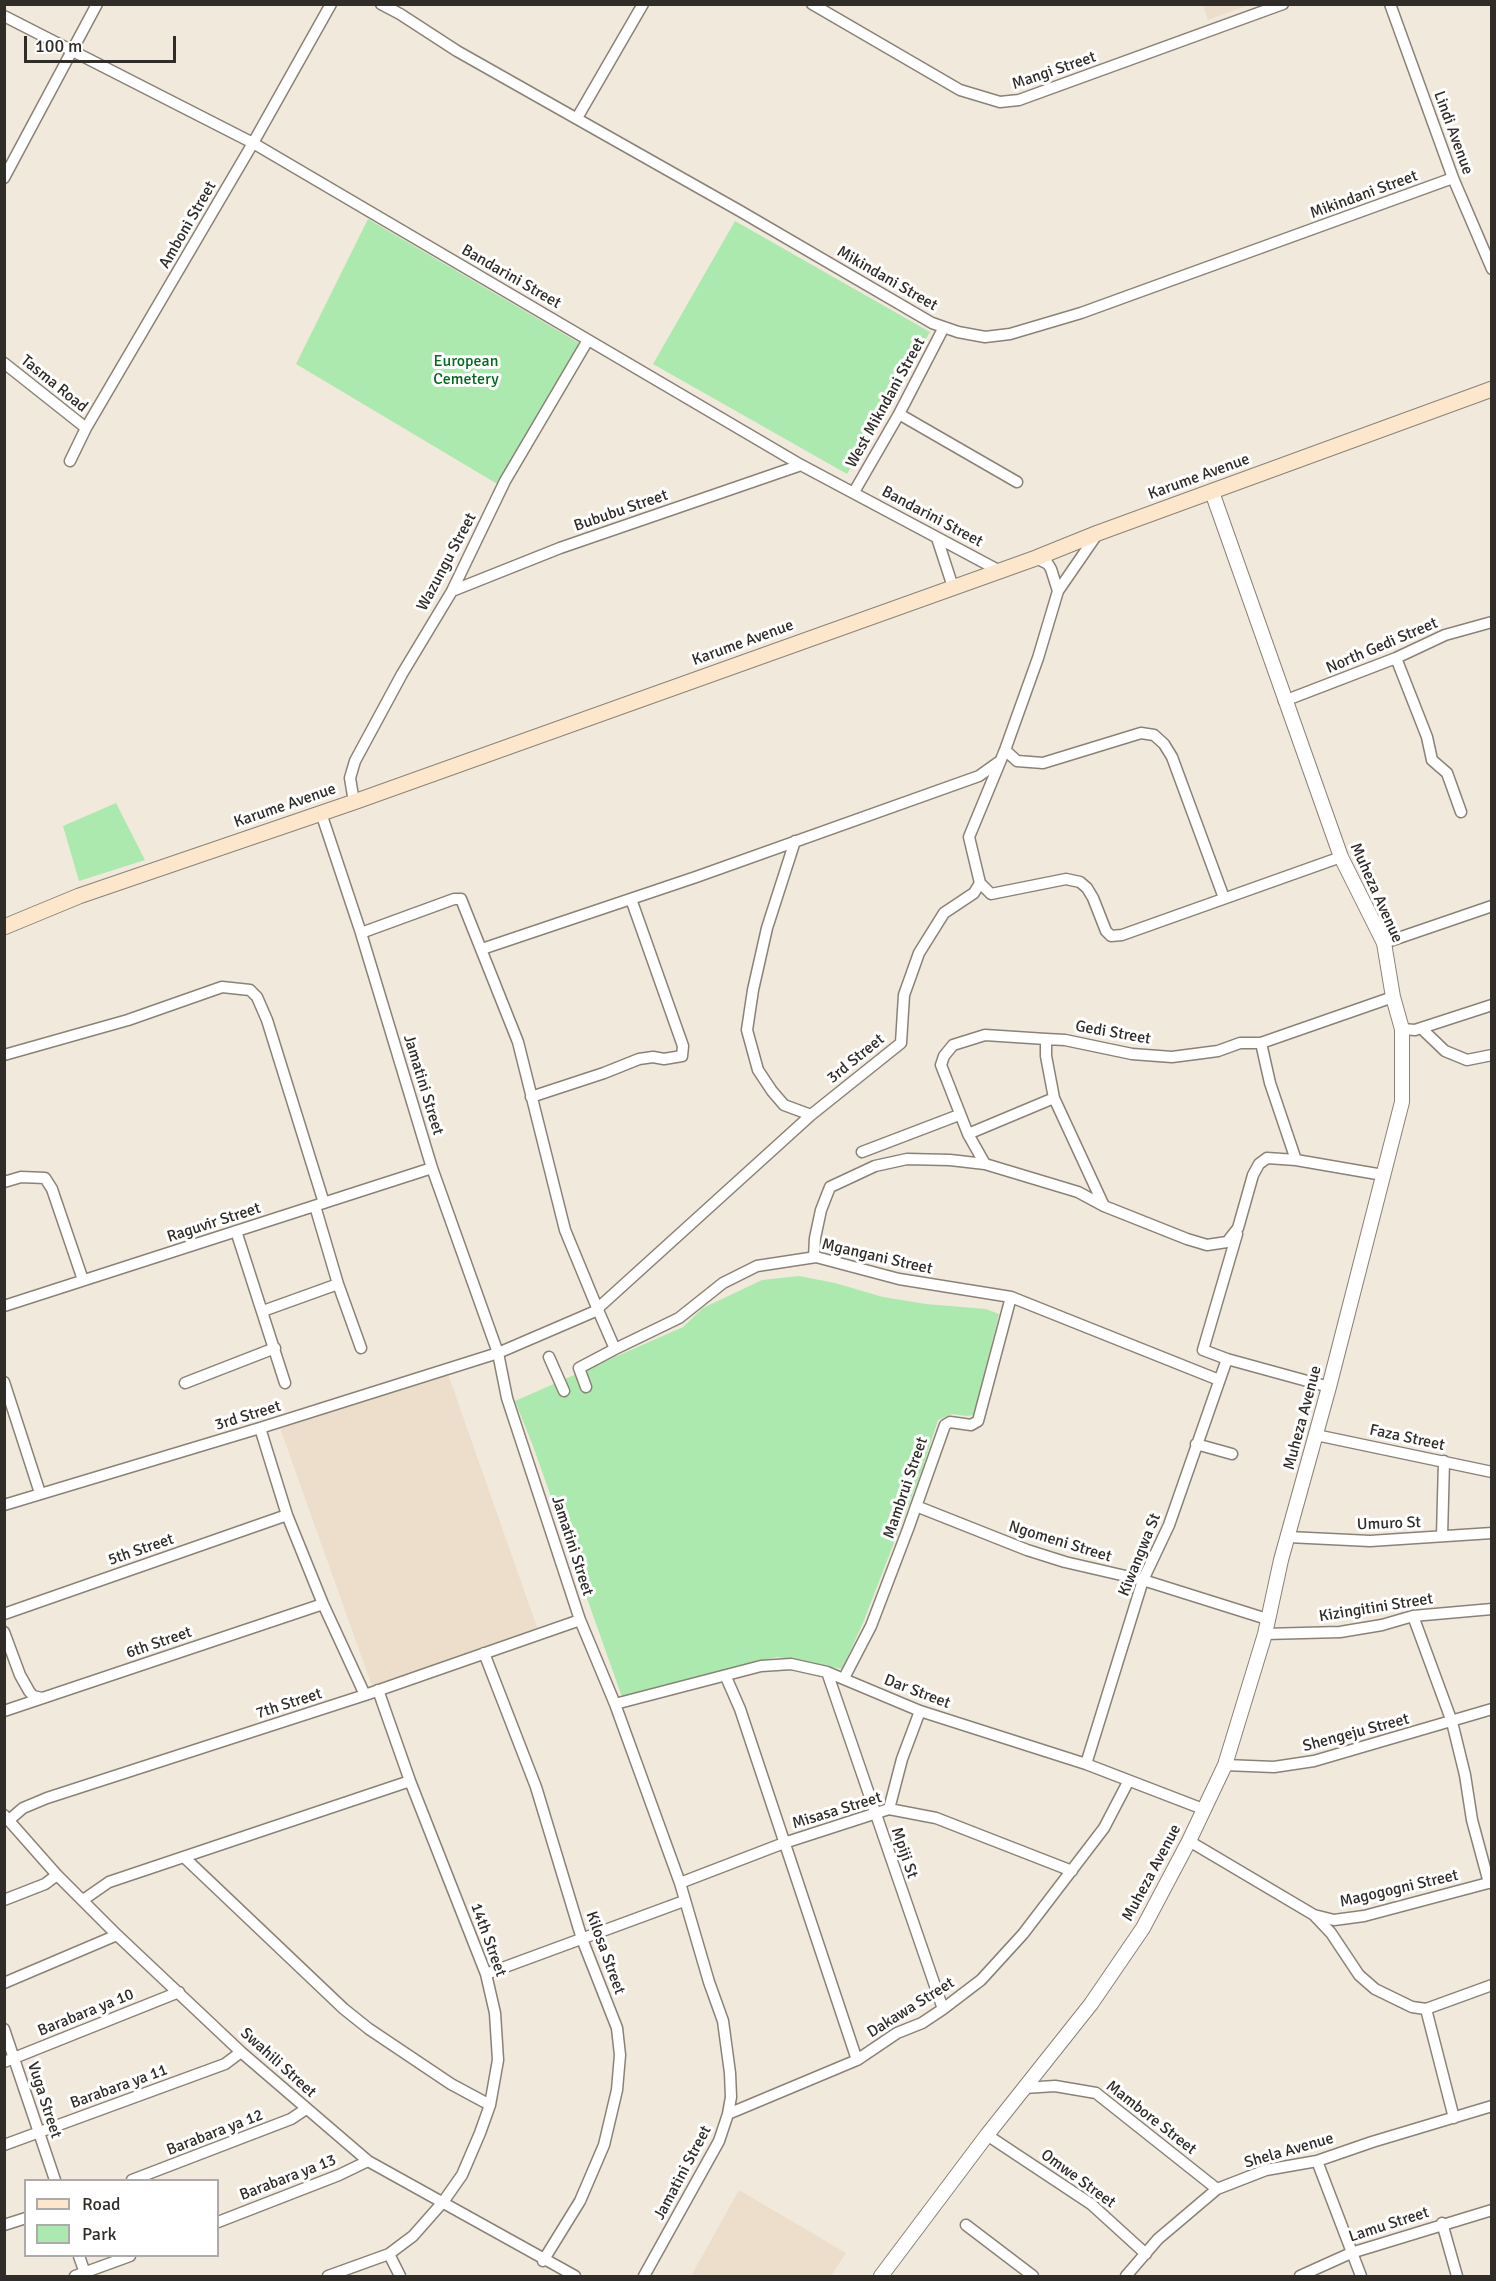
<!DOCTYPE html>
<style>
body{margin:0}
#map{position:relative;width:1496px;height:2281px;overflow:hidden;background:#f2e9dd;font-family:Signika,sans-serif}
canvas{display:block}
.frame{position:absolute;inset:0;border:6px solid #302c28;pointer-events:none}
.legend{position:absolute;left:24px;top:2179px;width:195px;height:78px;box-sizing:border-box;background:#fff;border:2px solid #acaba9;margin:0;padding:8px 10px;list-style:none;font-size:18px;color:#302c28}
.legend li{display:flex;align-items:center;gap:12px;height:30px}
.legend b{width:30px;border:2px solid #acaba9}
.scale{position:absolute;left:24px;top:36px;width:152px;height:27px;box-sizing:border-box;border:3px solid #302c28;border-top:0;padding-left:8px;font-size:18px;line-height:21px;white-space:nowrap;color:#302c28;-webkit-text-stroke:4px #fff;paint-order:stroke}
</style>
<div id="map">
<canvas width="1496" height="2281"></canvas>
<div class="frame"></div>
<ul class="legend">
<li><b style="height:8px;background:#fce7cd"></b>Road</li>
<li><b style="height:16px;background:#ace9af"></b>Park</li>
</ul>
<div class="scale">100 m</div>
</div>
<script>
const ctx = document.querySelector('canvas').getContext('2d');
ctx.lineJoin = 'round';
function fillPath(path, color) {
  ctx.fillStyle = color;
  ctx.fill(path, 'evenodd');
}
function toPath(rows) {
  const path = new Path2D();
  for (const r of rows) {
    path.moveTo(r[0], r[1]);
    for (let i = 2; i < r.length; i += 2) path.lineTo(r[i], r[i + 1]);
  }
  return path;
}
function strokePath(path, color, width, dash) {
  ctx.strokeStyle = color;
  ctx.lineWidth = width;
  ctx.lineCap = dash ? 'butt' : 'round';
  ctx.setLineDash(dash || []);
  ctx.stroke(path);
}
function label(font, color, halo, rows, align = 'center') {
  ctx.font = font + ' Signika,sans-serif';
  ctx.lineWidth = 6;
  ctx.setLineDash([]);
  ctx.textBaseline = 'middle';
  ctx.strokeStyle = halo;
  ctx.fillStyle = color;
  for (const [text, x, y, turn = 0] of rows) {
    ctx.save();
    ctx.translate(x, y);
    ctx.rotate((+turn || 0) * Math.PI / 180);
    ctx.textAlign = isNaN(turn) ? turn : align;
    if (halo) ctx.strokeText(text, 0, 0);
    ctx.fillText(text, 0, 0);
    ctx.restore();
  }
}
fillPath(toPath([
 [1248,5,1208,20,1203,5,1203,4],
 [448,1374,538,1630,373,1689,280,1428],
 [739,2190,846,2253,831,2276,691,2276]
]), '#ecdecb');
fillPath(toPath([
 [368,219,581,344,499,485,296,364],
 [735,221,930,332,847,474,653,364],
 [116,803,145,860,79,881,63,826],
 [799,1276,835,1283,883,1297,926,1304,986,1309,999,1314,974,1415,966,1416,952,1414,938,1420,922,1470,863,1623,842,1669,777,1657,622,1697,533,1446,515,1401,683,1327,703,1308,762,1280]
]), '#ace9af');
const minor = toPath([
 [381,4,400,14,457,51,740,211,932,323,958,332,985,337,1010,334,1081,313,1453,178],
 [812,4,960,90,1000,102,1019,100,1283,4],
 [1390,4,1453,178,1492,269],
 [4,16,253,143,801,465,998,570],
 [577,118,643,4],
 [4,178,97,4],
 [4,363,86,428],
 [899,414,1017,482],
 [70,461,86,428,253,143,331,4],
 [854,492,899,414,944,327],
 [937,538,953,587],
 [1036,558,1048,564,1051,569,1058,591],
 [452,591,560,548,801,465],
 [1396,658,1427,737,1432,760,1447,773,1461,812],
 [1284,701,1396,658,1445,635,1492,622],
 [1005,750,1017,761,1043,763,1141,733,1154,735,1164,744,1172,757,1224,898],
 [354,802,350,778,355,761,402,674,452,591,505,481,588,340],
 [321,813,361,933,432,1168,498,1353,507,1398,580,1620,615,1704,680,1883,709,1982,723,2021,730,2073,731,2097,728,2114,719,2141,644,2276],
 [795,841,767,928,753,990,747,1030,758,1070,772,1091,784,1105,811,1115],
 [980,883,991,894,1066,879,1080,882,1087,888,1093,898,1106,931,1111,936,1122,935,1341,857],
 [361,933,454,899,461,899,518,1042,565,1230,598,1310],
 [1384,943,1492,906],
 [482,949,696,877,979,776,1000,761],
 [1421,1028,1445,1051,1467,1060,1492,1055],
 [1402,1029,1415,1030,1492,1005],
 [1046,1039,1046,1056,1054,1098,1104,1206],
 [1261,1043,1270,1083,1296,1160],
 [4,1055,128,1020,222,987,250,990,257,997,267,1020,324,1203],
 [531,1097,604,1073,639,1059,653,1057,664,1059,682,1056,683,1046,631,899],
 [968,1134,1054,1098],
 [862,1152,959,1115],
 [985,1164,968,1134,941,1065,944,1056,953,1045,985,1035,1046,1039,1065,1040,1132,1054,1172,1057,1218,1051,1240,1043,1261,1043,1393,997],
 [4,1182,21,1177,45,1178,52,1189,83,1280],
 [315,1206,338,1284,361,1348],
 [236,1231,285,1383],
 [1237,1234,1203,1350,1227,1359,1329,1387],
 [814,1257,815,1238,821,1210,830,1187,875,1166,907,1159,950,1160,985,1164,1078,1192,1104,1206,1187,1239,1207,1245,1227,1242,1238,1228,1253,1175,1259,1164,1267,1158,1296,1160,1383,1175],
 [4,1306,432,1168],
 [597,1309,811,1115,901,1043,904,995,919,953,944,913,974,893,980,883,969,837,1005,750,1038,658,1058,591,1098,533],
 [263,1311,338,1284],
 [549,1357,564,1391],
 [4,1382,40,1493],
 [185,1383,275,1348],
 [586,1387,579,1368,615,1349],
 [260,1428,287,1515,323,1604,365,1695],
 [1316,1435,1492,1472],
 [1196,1444,1232,1454],
 [4,1505,260,1428,498,1353,598,1310,615,1349,679,1318,723,1283,757,1266,816,1257,899,1279,1011,1297,1219,1380],
 [916,1506,1027,1550,1065,1562,1143,1580,1267,1619],
 [1442,1536,1444,1461],
 [1288,1537,1370,1541,1492,1533],
 [4,1614,287,1515],
 [1413,1616,1452,1722,1465,1775,1472,1820,1489,1883],
 [4,1632,20,1675,29,1691,33,1696,42,1698],
 [1265,1634,1340,1632,1382,1625,1413,1616,1492,1609],
 [484,1653,536,1787,582,1939,617,2028,620,2055,617,2090,604,2145,580,2201,543,2261],
 [827,1672,943,2009],
 [726,1677,740,1709,857,2060],
 [844,1678,871,1626,908,1529,945,1425,950,1422,971,1425,978,1421,1011,1297],
 [615,1704,761,1666,791,1664,827,1672,920,1711,1086,1764,1203,1809],
 [4,1711,323,1604],
 [1086,1764,1143,1580,1169,1525,1227,1359],
 [1225,1765,1274,1767,1314,1761,1492,1709],
 [889,1809,902,1759,920,1711],
 [4,1815,57,1875,117,1935,241,2052,368,2161,575,2276],
 [9,1820,23,1808,47,1798,365,1695,580,1620],
 [1189,1841,1314,1915,1334,1920,1364,1916,1492,1882],
 [184,1857,344,2009,369,2029,451,2084,490,2105],
 [680,1883,784,1843,889,1809,936,1818,1072,1871],
 [4,1900,45,1884,57,1875],
 [83,1900,109,1882,410,1781],
 [1314,1915,1331,1933,1359,1975,1375,1989,1412,2007,1426,2009,1492,1985],
 [486,1974,684,1901],
 [4,1983,117,1935],
 [1426,2009,1454,2118],
 [4,2029,55,2180],
 [4,2062,179,1992],
 [1024,2088,1055,2086,1096,2093,1217,2189],
 [728,2114,857,2060,897,2033,922,2023,943,2009,981,1980,1023,1934,1104,1828,1128,1782],
 [987,2135,1091,2204,1146,2254],
 [4,2145,225,2064,241,2052],
 [1317,2161,1361,2276],
 [132,2180,291,2119,306,2109],
 [218,2222,339,2175,368,2161],
 [1442,2223,1457,2276],
 [4,2225,26,2218],
 [966,2225,1033,2276],
 [389,2254,400,2276],
 [79,2256,86,2276],
 [75,2276,130,2256],
 [328,2276,389,2254,413,2236,443,2202,462,2175,480,2133,490,2105,498,2060,495,2013,486,1974,410,1781,378,1690],
 [1126,2276,1158,2239,1217,2189,1266,2170,1317,2161,1372,2142,1492,2106],
 [1300,2276,1351,2253,1492,2210]
]);
const tertiary = toPath([
 [881,2276,987,2135,1091,2004,1143,1928,1189,1841,1225,1765,1265,1634,1281,1560,1329,1387,1402,1102,1402,1029,1393,997,1384,943,1341,857,1212,492]
]);
const secondary = toPath([
 [4,927,79,896,354,802,1036,558,1098,533,1492,389]
]);
strokePath(minor, '#8a8277', 13);
strokePath(tertiary, '#8a8277', 16);
strokePath(secondary, '#8a8277', 17);
strokePath(minor, '#fff', 10);
strokePath(tertiary, '#fff', 14);
strokePath(secondary, '#fce7cd', 15);
label('16px', '#302c28', '#fff', [
 ["Mangi Street",1054,71,-19],
 ["Lindi Avenue",1453,133,70],
 ["Mikindani Street",1364,195,-20],
 ["Amboni Street",188,225,-60],
 ["Bandarini Street",511,277,30],
 ["Mikindani Street",887,279,30],
 ["Tasma Road",54,384,39],
 ["West Mikndani Street",886,403,-61],
 ["Karume Avenue",1199,477,-20],
 ["Bububu Street",621,511,-19],
 ["Bandarini Street",932,517,28],
 ["Wazungu Street",447,562,-62],
 ["Karume Avenue",743,643,-20],
 ["North Gedi Street",1382,646,-23],
 ["Karume Avenue",285,806,-19],
 ["Muheza Avenue",1376,893,66],
 ["Gedi Street",1113,1033,10],
 ["3rd Street",856,1059,-39],
 ["Jamatini Street",423,1085,73],
 ["Raguvir Street",214,1223,-18],
 ["Mgangani Street",877,1257,13],
 ["3rd Street",248,1416,-17],
 ["Muheza Avenue",1303,1418,-75],
 ["Faza Street",1407,1438,12],
 ["Mambrui Street",906,1488,-71],
 ["Umuro St",1389,1524,-2],
 ["Ngomeni Street",1060,1542,17],
 ["Jamatini Street",572,1546,72],
 ["5th Street",141,1550,-19],
 ["Kiwangwa St",1140,1555,-68],
 ["Kizingitini Street",1376,1608,-9],
 ["6th Street",159,1643,-19],
 ["Dar Street",917,1692,21],
 ["7th Street",289,1704,-18],
 ["Shengeju Street",1356,1733,-15],
 ["Misasa Street",837,1811,-17],
 ["Mpiji St",904,1853,71],
 ["Muheza Avenue",1152,1873,-62],
 ["Magogogni Street",1399,1889,-13],
 ["14th Street",488,1940,70],
 ["Kilosa Street",605,1953,70],
 ["Dakawa Street",911,2008,-32],
 ["Barabara ya 10",86,2013,-22],
 ["Swahili Street",278,2063,42],
 ["Barabara ya 11",119,2087,-20],
 ["Vuga Street",44,2100,72],
 ["Mambore Street",1151,2118,38],
 ["Barabara ya 12",215,2133,-21],
 ["Shela Avenue",1289,2151,-16],
 ["Jamatini Street",683,2173,-62],
 ["Barabara ya 13",288,2178,-21],
 ["Omwe Street",1078,2179,36],
 ["Lamu Street",1389,2225,-18]
]);
label('16px', '#016a1e', '#fff', [
 ["European",466,362],
 ["Cemetery",466,380]
]);
</script>
